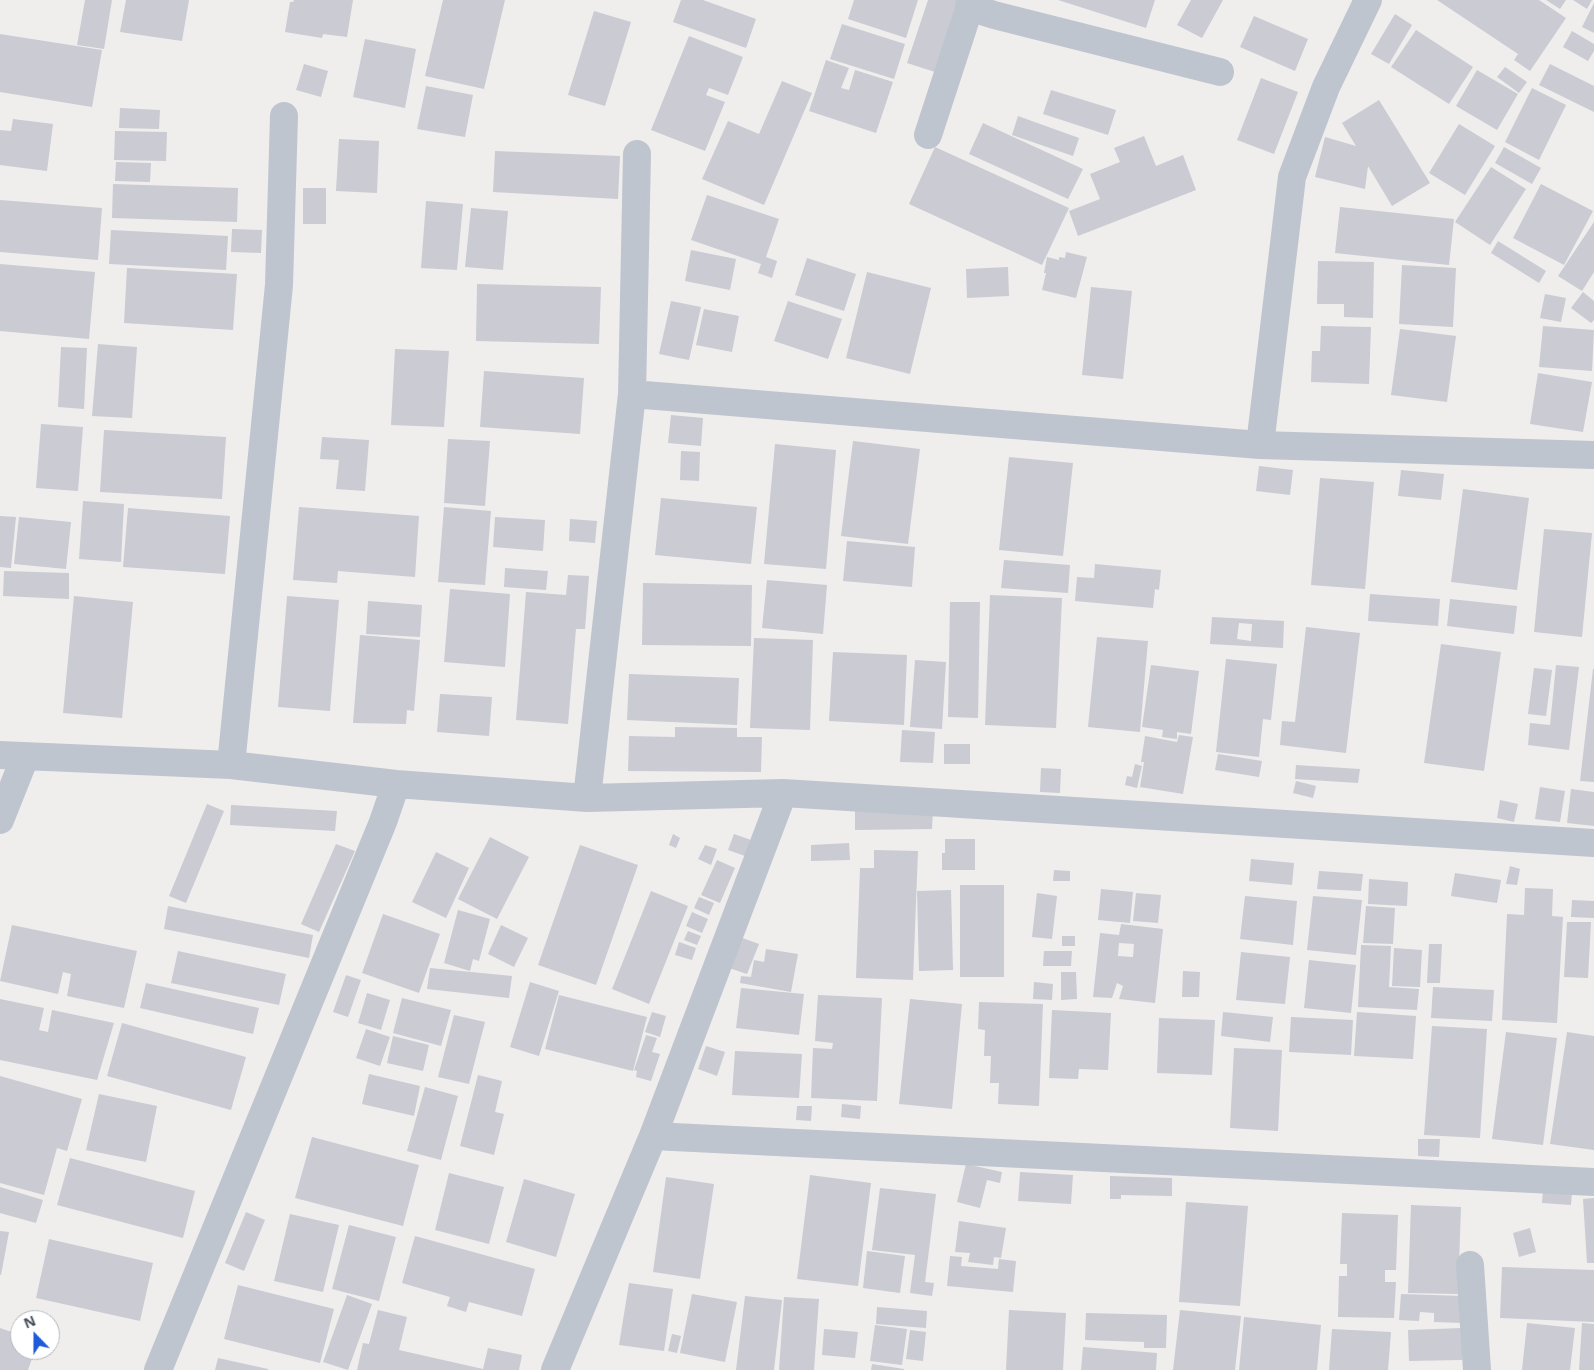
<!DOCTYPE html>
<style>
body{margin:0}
#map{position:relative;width:1594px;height:1370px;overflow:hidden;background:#f0eded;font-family:"Noto Sans",sans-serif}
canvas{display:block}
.north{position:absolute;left:10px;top:1310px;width:50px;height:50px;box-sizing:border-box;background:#fff;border:1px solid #b5b8bd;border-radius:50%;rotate:338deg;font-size:14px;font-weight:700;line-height:20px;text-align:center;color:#464e5a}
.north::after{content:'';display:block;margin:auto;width:18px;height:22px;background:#1e5ad9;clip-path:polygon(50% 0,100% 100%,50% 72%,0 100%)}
</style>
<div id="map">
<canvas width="1594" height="1370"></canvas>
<div class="north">N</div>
</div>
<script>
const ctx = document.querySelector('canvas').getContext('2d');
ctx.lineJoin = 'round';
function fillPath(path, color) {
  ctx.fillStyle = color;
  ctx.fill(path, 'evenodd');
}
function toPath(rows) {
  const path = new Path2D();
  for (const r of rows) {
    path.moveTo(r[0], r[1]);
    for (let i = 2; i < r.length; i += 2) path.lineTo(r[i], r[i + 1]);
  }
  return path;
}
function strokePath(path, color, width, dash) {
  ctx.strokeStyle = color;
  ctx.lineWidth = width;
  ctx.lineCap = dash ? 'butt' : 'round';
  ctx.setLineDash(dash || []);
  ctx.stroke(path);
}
fillPath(toPath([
 [85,0,112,0,104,49,77,45],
 [126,0,189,0,182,41,120,32],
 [294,0,353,0,347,37,323,34,322,38,285,32,290,2,293,2],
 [443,0,505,0,484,89,425,76],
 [681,0,703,0,756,19,746,48,673,22],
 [854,0,918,0,906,38,848,19],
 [928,0,958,0,935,72,907,63],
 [1058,0,1155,0,1146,28],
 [1191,0,1223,0,1202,38,1177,25],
 [1437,0,1539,0,1566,18,1530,71,1514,60,1518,54],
 [1546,0,1566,0,1560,9],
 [1573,0,1592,0,1587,9],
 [1594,3,1594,33,1582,27],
 [594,11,631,22,605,106,568,95],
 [1395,14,1412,25,1389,64,1371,54],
 [1254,16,1308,39,1295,71,1240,47],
 [842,24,905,44,894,79,830,59],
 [1416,30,1473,67,1449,104,1391,67],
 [1572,31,1594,44,1594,51,1588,61,1563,47],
 [0,34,102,50,92,107,0,92],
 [689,36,743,57,728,95,709,88,706,95,725,102,705,151,651,130],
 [365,39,416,49,405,108,353,97],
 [826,60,849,68,841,88,849,90,855,70,893,82,876,133,809,111],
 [304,64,328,71,321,97,296,90],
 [1550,64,1594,86,1594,112,1539,85],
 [1505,67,1527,82,1519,93,1497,77],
 [1477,70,1518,94,1497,130,1456,106],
 [1261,78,1298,92,1274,154,1237,140],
 [782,81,812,93,764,205,702,179,728,121,759,134],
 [426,86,473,95,465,137,417,129],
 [1532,88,1566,105,1539,160,1505,142],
 [1051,90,1116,110,1108,135,1043,114],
 [1379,100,1430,183,1392,206,1368,166,1365,189,1315,177,1325,137,1356,146,1342,123],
 [120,108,160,110,159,129,119,128],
 [1018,116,1079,138,1073,156,1012,135],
 [13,119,53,124,47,171,0,165,0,130,11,131],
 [983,123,1083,169,1068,199,969,154],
 [1459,124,1495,146,1465,195,1429,173],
 [115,131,167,132,166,161,114,160],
 [1144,136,1156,166,1183,155,1196,190,1078,236,1069,211,1100,199,1090,174,1120,162,1114,148],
 [339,139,379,141,377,193,336,191],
 [935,147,1069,208,1042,265,909,204],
 [1504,147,1541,168,1532,184,1495,163],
 [495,151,620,156,618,199,493,192],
 [116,162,151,163,150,182,115,181],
 [1491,167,1526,189,1490,245,1455,222],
 [113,184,238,188,237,222,112,218],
 [1541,184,1593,211,1564,265,1513,238],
 [303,188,326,188,326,224,303,224],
 [707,195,779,219,766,257,777,261,772,278,758,273,761,264,691,240],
 [0,200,102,208,98,260,0,252],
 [426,201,463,204,457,270,421,268],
 [1340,207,1454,219,1449,265,1335,253],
 [471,208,508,211,503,270,465,267],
 [1594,222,1594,272,1582,291,1558,276],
 [232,229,262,230,261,253,231,252],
 [111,230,228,236,226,270,109,264],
 [1498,241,1546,271,1539,283,1491,253],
 [691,250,736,259,730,290,685,281],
 [1066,252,1087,257,1076,298,1042,290,1046,273,1044,273,1047,257,1059,260,1059,257,1065,258],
 [807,258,856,274,844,311,795,295],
 [1318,261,1374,262,1373,318,1344,317,1344,304,1317,304],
 [0,264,95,272,89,339,0,331],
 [1402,265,1456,268,1453,327,1399,324],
 [1008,267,1009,296,967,298,966,269],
 [127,268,237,274,233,330,124,323],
 [867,272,931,288,910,374,846,358],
 [477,284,601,287,599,344,476,341],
 [1091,287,1132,291,1123,379,1082,375],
 [1583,292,1594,301,1594,320,1591,323,1571,308],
 [1545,294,1566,298,1561,322,1540,318],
 [671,301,701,307,689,360,659,354],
 [788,301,842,319,828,359,774,341],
 [704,309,739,316,732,352,696,345],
 [1321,326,1371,327,1369,384,1311,382,1312,351,1320,351],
 [1543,326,1594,330,1592,371,1539,367],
 [1400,329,1456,336,1447,402,1391,395],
 [98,344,137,347,132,418,92,416],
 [61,347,87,348,84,409,58,407],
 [395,349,449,351,444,427,391,425],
 [484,371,584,378,580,434,480,427],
 [1538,373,1592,382,1583,432,1530,424],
 [671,415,703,418,701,446,668,443],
 [41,424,83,427,78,491,36,488],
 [104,430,226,437,222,499,100,492],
 [322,437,369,440,365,491,336,489,339,460,320,459],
 [448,439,490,441,485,506,444,503],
 [853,441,920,449,908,544,841,536],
 [775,444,836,450,826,569,764,564],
 [681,451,700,452,699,481,680,480],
 [1009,457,1073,463,1063,556,999,550],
 [1259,466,1293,470,1290,495,1256,491],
 [1401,470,1444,474,1441,500,1398,496],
 [1320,478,1374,482,1365,589,1311,585],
 [1463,489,1529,498,1517,590,1451,582],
 [661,498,757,507,751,564,655,555],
 [83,501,124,504,121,562,79,559],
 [299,507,419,516,415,577,338,571,337,583,293,580],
 [444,507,491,511,485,585,438,582],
 [128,508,230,516,225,574,123,567],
 [0,516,16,517,11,568,0,567],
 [19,517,71,522,66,569,14,564],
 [495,517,545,520,543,551,493,547],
 [570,519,597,521,595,543,569,541],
 [1544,529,1592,533,1582,637,1534,632],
 [847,541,915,547,912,587,843,581],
 [1004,560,1070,565,1068,593,1001,588],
 [1095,564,1161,570,1159,590,1155,589,1153,608,1075,601,1077,577,1094,578],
 [505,568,548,571,546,590,504,587],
 [4,571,69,573,69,599,3,596],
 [568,575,589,576,585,629,576,629,568,724,516,720,526,592,566,595],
 [767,580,827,585,823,634,762,628],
 [643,583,752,585,751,646,642,645],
 [450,589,510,594,505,667,444,662],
 [1370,594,1440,599,1438,626,1368,621],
 [990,595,1062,598,1056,728,985,725],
 [74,596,133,602,122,718,63,713],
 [287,596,339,600,330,711,278,707],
 [1450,599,1517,606,1514,634,1447,626],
 [368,601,422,605,420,637,366,634],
 [950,602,980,602,978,718,948,717],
 [1212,617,1284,621,1283,648,1210,644],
 [1239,623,1252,624,1251,641,1237,639],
 [1306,627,1360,633,1346,753,1280,745,1282,721,1295,722],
 [360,635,420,640,414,711,407,710,406,724,353,723],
 [1097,637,1148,641,1140,732,1088,727],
 [754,638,813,640,810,730,750,728],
 [1441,644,1501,652,1484,771,1424,763],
 [833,652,907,655,904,725,829,721],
 [1226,659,1277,664,1271,720,1263,719,1259,757,1216,752],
 [915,660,946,662,942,729,910,727],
 [1151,665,1199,671,1191,734,1177,732,1177,739,1162,737,1163,730,1142,727],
 [1556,665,1579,667,1569,750,1528,745,1530,723,1550,725],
 [1534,668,1552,670,1546,716,1528,714],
 [1593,669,1594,669,1594,782,1580,781],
 [629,674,739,678,737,725,627,720],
 [440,694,492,697,489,736,437,732],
 [675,727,737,728,737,737,762,737,761,772,628,771,629,736,675,737],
 [902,730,935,732,933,763,900,762],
 [1179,735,1193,737,1183,794,1140,787,1144,762,1141,762,1145,736,1177,742],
 [944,744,970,744,970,764,944,764],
 [1218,754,1262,761,1259,777,1215,770],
 [1135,764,1142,766,1137,788,1125,785,1127,776,1132,777],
 [1296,765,1360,769,1358,783,1295,779],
 [1041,768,1061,769,1060,793,1040,792],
 [1296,781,1316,786,1313,798,1293,793],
 [1540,787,1565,791,1560,822,1535,819],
 [1571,789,1594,792,1594,826,1567,823],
 [1500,800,1518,804,1514,822,1497,818],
 [207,804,224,811,186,903,169,896],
 [231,805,337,811,335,831,230,825],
 [855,809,933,809,932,829,855,830],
 [673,834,680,838,676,848,669,845],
 [734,834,751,840,745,856,728,850],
 [490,837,529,857,497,919,458,899],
 [945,839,975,839,975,870,942,870,942,853,945,853],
 [849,843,850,860,811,861,811,845],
 [336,844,355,851,319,932,301,924],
 [580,845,638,865,596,985,538,965],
 [705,845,717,849,711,865,698,859],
 [874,850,918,851,913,980,856,978,860,868,874,868],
 [436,852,469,868,446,918,412,902],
 [1251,859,1294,863,1292,885,1249,881],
 [717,860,735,868,720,903,701,895],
 [1510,866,1520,869,1517,885,1506,884],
 [1054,870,1070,871,1070,881,1053,881],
 [1319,871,1363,874,1361,891,1317,889],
 [1455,873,1501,880,1497,903,1451,896],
 [1369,879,1408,882,1407,906,1368,904],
 [960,885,1004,885,1004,977,960,977],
 [1525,888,1553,889,1552,916,1563,917,1557,1023,1502,1020,1507,914,1524,915],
 [1101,889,1133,892,1130,923,1098,920],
 [951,890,953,970,919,971,917,891],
 [651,891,688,906,649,1004,612,989],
 [1037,893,1057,896,1052,939,1032,937],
 [1136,893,1161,895,1158,923,1133,921],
 [1245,896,1297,901,1293,945,1240,939],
 [1313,896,1362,900,1356,955,1307,950],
 [699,897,714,903,709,915,694,908],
 [1572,900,1594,901,1594,918,1571,917],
 [168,906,313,935,309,958,164,929],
 [1366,906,1395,908,1393,944,1363,943],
 [458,910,490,919,479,961,473,959,470,971,444,963],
 [692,912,708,919,702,933,686,926],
 [383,914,440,934,419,993,362,973],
 [1567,922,1591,922,1588,978,1564,977],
 [1121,924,1163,929,1155,1003,1119,999,1123,986,1117,983,1112,998,1093,997,1100,933,1119,935],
 [1119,943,1134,944,1133,957,1118,956],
 [12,925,137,951,124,1008,67,996,71,974,63,972,58,994,0,981],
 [501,925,528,938,514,967,488,954],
 [688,931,701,936,697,945,684,940],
 [737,936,759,944,747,974,726,967],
 [1062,936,1075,936,1075,946,1062,946],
 [679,942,696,948,692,960,675,955],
 [1429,944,1442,944,1440,983,1427,983],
 [1361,945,1391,946,1389,987,1419,989,1417,1010,1358,1007],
 [1394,948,1422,950,1420,987,1392,986],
 [766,949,798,954,791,992,740,983,741,976,751,977,754,960,764,962],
 [178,951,286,974,279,1005,171,983],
 [1044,951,1072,951,1071,966,1043,966],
 [1241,952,1290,957,1285,1004,1236,1000],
 [1309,960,1356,965,1351,1013,1304,1008],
 [430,968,512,976,509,998,427,989],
 [1183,971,1200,972,1199,997,1182,997],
 [1061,972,1076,972,1077,999,1061,1000],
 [346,975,361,980,348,1017,333,1012],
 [530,982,559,991,539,1056,510,1047],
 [1034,982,1053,984,1052,1000,1033,999],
 [146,983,259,1008,253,1034,140,1008],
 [1433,987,1494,990,1492,1021,1431,1018],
 [741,988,804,994,799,1035,736,1028],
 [367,993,390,1000,381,1030,358,1023],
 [559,995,647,1017,633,1071,545,1049],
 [818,995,882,998,877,1101,811,1098,813,1048,832,1049,833,1043,815,1041],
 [402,998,451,1010,441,1046,393,1033],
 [0,999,44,1008,39,1030,48,1032,52,1010,114,1023,97,1080,0,1060],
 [910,999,962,1004,952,1109,899,1104],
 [979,1002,1043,1004,1039,1106,998,1104,999,1083,990,1083,991,1056,984,1056,985,1030,978,1029],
 [1052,1010,1111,1013,1108,1070,1079,1069,1078,1079,1049,1078],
 [652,1012,666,1016,660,1037,645,1032],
 [1223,1012,1273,1017,1270,1042,1221,1036],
 [1357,1012,1416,1016,1413,1059,1354,1056],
 [454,1015,485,1022,469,1084,438,1077],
 [1291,1017,1353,1020,1351,1055,1289,1052],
 [1159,1018,1215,1020,1212,1075,1157,1073],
 [122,1023,246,1057,231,1110,107,1076],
 [1432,1026,1487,1029,1480,1138,1424,1135],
 [366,1029,390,1037,380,1066,356,1058],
 [1506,1032,1557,1038,1543,1145,1492,1139],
 [1567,1032,1594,1036,1594,1150,1550,1144],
 [646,1035,657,1038,652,1052,660,1054,651,1081,636,1077,637,1071,634,1070],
 [393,1036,429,1045,423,1071,387,1063],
 [706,1046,725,1052,717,1076,698,1069],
 [1234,1048,1282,1050,1278,1131,1230,1128],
 [735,1051,802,1054,799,1098,732,1095],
 [369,1074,420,1086,414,1116,362,1104],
 [478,1075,502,1081,495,1112,504,1114,494,1155,460,1146],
 [0,1076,82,1099,67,1151,57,1148,44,1195,0,1183],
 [425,1087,458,1096,441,1160,407,1151],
 [99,1094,157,1106,146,1162,86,1150],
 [842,1104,861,1106,860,1119,841,1117],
 [797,1106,812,1106,811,1121,796,1120],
 [312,1137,419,1165,403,1226,295,1198],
 [1418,1139,1440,1139,1439,1157,1418,1156],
 [70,1158,195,1191,183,1238,57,1205],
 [966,1164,1002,1172,1000,1183,987,1180,980,1208,957,1202],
 [1020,1172,1073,1175,1071,1204,1018,1201],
 [449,1173,504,1187,489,1244,435,1230],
 [810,1175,871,1183,858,1286,797,1279],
 [1110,1176,1172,1178,1172,1196,1121,1195,1121,1199,1110,1199],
 [666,1177,714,1184,700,1279,653,1272],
 [524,1179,575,1194,556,1257,506,1242],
 [0,1187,43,1200,36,1223,0,1213],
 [880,1188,936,1194,925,1282,934,1283,932,1296,910,1293,915,1255,872,1250],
 [1543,1189,1572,1191,1571,1205,1542,1203],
 [1594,1198,1594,1263,1587,1263,1583,1199],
 [1186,1202,1248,1206,1240,1306,1179,1302],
 [1411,1205,1461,1207,1458,1294,1408,1293],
 [246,1212,265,1220,244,1271,225,1263],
 [1342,1213,1398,1215,1396,1270,1385,1270,1385,1282,1396,1282,1394,1318,1338,1317,1339,1276,1347,1276,1347,1264,1340,1264],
 [290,1214,339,1225,323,1292,274,1281],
 [959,1221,1006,1228,1001,1258,994,1257,993,1265,968,1262,970,1253,955,1252],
 [349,1225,396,1237,379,1301,332,1289],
 [1530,1228,1536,1252,1519,1257,1513,1233],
 [0,1231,9,1232,1,1275,0,1275],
 [415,1236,535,1269,522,1316,469,1302,466,1312,447,1306,450,1297,402,1283],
 [49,1239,153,1263,140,1321,36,1298],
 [867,1251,905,1256,900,1293,863,1288],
 [950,1256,962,1257,961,1266,998,1269,999,1259,1016,1261,1013,1292,947,1286],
 [1502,1267,1594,1270,1594,1322,1500,1318],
 [629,1283,673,1289,664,1351,619,1345],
 [238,1285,334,1309,320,1363,224,1339],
 [692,1294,737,1302,725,1362,680,1353],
 [1401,1294,1463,1296,1462,1323,1434,1322,1434,1313,1420,1312,1419,1321,1399,1320],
 [347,1295,372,1304,348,1370,323,1362],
 [745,1296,782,1300,774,1370,736,1370],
 [784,1297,819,1299,814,1370,779,1370],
 [877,1307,927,1311,926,1328,876,1324],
 [378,1310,407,1317,399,1350,483,1369,488,1348,522,1355,519,1370,357,1370,363,1343,369,1344],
 [1009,1310,1066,1313,1063,1370,1006,1370],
 [1180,1310,1241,1316,1235,1370,1173,1370],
 [1086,1313,1167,1315,1166,1348,1144,1348,1144,1342,1085,1340],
 [1244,1317,1321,1325,1317,1370,1239,1370],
 [1527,1323,1575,1328,1570,1370,1522,1370],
 [1582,1323,1594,1324,1594,1370,1579,1370],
 [875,1325,907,1329,902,1365,870,1361],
 [0,1328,20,1335,20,1350,35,1350,28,1370,0,1370],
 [1462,1328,1462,1360,1409,1361,1408,1330],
 [824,1329,858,1332,855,1358,822,1355],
 [1332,1329,1391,1332,1388,1370,1329,1370],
 [910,1330,926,1332,923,1361,906,1359],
 [672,1334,681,1336,677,1353,668,1351],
 [1083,1347,1157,1353,1156,1370,1081,1370],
 [218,1358,268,1369,268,1370,215,1370],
 [872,1364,904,1369,904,1370,871,1370]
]), '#cacbd3');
strokePath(toPath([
 [969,7,994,15,1220,72],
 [928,135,972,0],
 [632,394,1260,445,1594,455],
 [1260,445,1292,177,1326,87,1368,0],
 [0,755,231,765,396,784,587,798,783,793,1594,843],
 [231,765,279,285,284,116],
 [587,798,632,394,637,154],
 [0,820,25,757],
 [653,1136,1594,1182],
 [1470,1265,1477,1370],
 [158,1370,383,822,396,784],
 [555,1370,653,1136,783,793]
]), '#bec5cf', 28);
</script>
